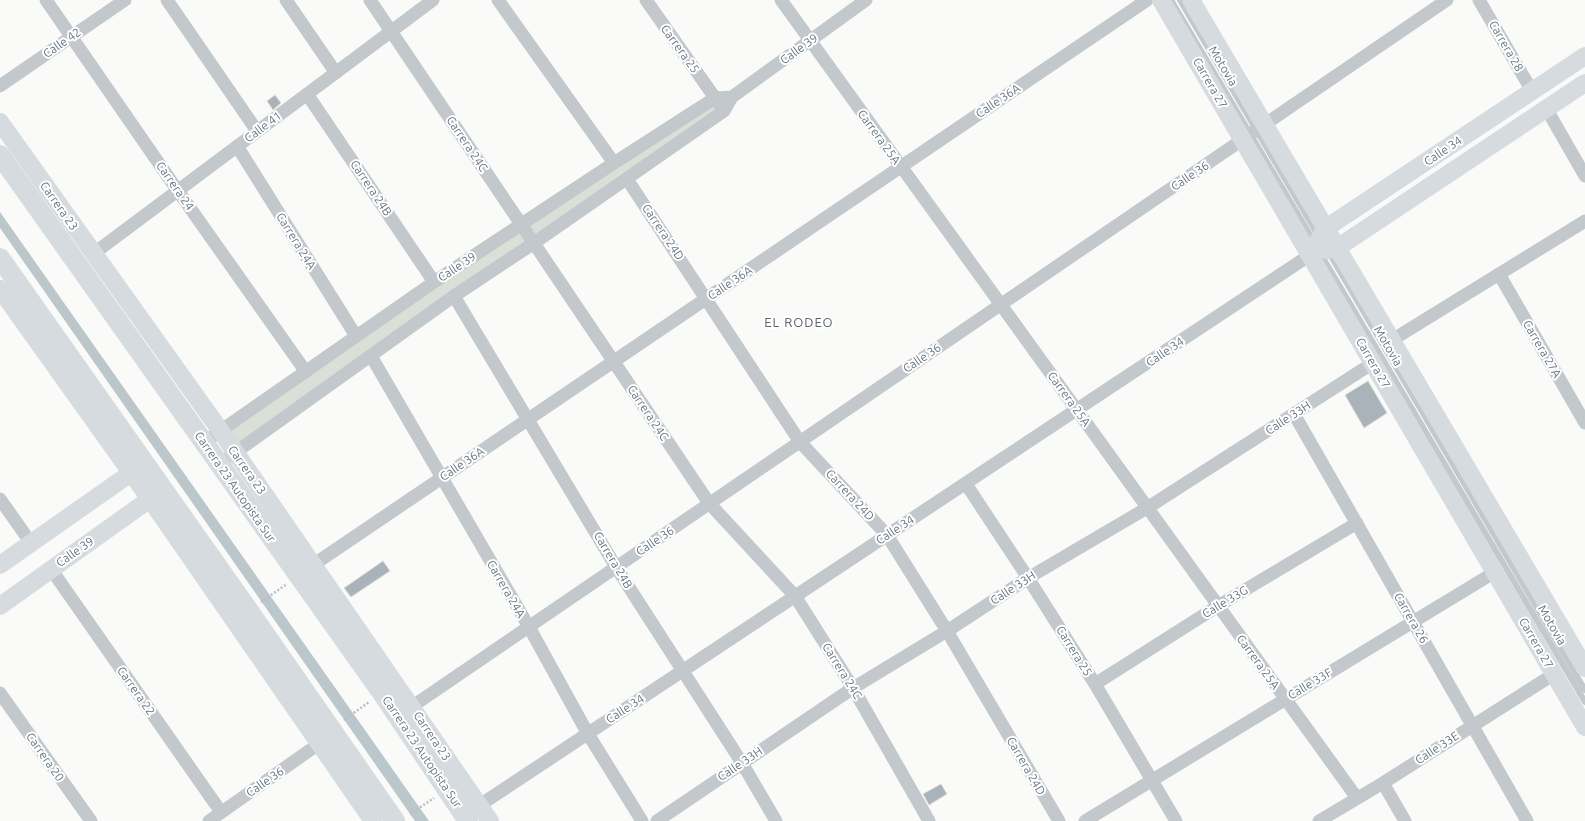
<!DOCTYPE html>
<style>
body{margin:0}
canvas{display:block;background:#fafaf8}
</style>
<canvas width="1585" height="821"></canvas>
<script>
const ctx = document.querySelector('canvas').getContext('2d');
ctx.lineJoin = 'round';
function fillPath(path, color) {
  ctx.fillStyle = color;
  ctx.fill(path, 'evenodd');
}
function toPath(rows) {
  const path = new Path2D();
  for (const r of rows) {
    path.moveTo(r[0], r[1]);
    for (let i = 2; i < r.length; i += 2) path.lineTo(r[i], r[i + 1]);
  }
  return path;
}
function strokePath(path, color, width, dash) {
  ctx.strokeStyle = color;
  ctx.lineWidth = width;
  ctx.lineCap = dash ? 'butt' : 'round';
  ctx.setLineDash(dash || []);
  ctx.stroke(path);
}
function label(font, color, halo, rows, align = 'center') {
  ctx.font = font + ' Ubuntu,sans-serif';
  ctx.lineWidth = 4;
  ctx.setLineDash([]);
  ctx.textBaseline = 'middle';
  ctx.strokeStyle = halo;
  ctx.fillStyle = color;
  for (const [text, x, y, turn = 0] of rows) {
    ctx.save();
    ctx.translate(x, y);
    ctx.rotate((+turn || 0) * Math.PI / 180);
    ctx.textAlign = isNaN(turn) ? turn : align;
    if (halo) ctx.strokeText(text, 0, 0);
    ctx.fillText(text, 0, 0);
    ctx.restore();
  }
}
fillPath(toPath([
 [715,98,724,111,234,452,220,431]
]), '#dadfd7');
fillPath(toPath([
 [0,212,429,821,415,821,0,228]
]), '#bbc7cb');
const building = toPath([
 [275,95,281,103,273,110,267,101,275,95],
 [1368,381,1387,413,1364,428,1345,395,1368,381],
 [383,561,390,571,351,597,344,588,383,561],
 [941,784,947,794,929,805,923,794,941,784]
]);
fillPath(building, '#aab3b9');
strokePath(building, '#dcdcda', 1);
strokePath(toPath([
 [261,602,287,584],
 [344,720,369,702],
 [410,814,434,798]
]), '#bbbfc2', 2.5, [2, 2]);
strokePath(toPath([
 [1171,0,1315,243],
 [1180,0,1319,237],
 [1319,251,1585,702],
 [1328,251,1585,690]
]), '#c3c8cc', 6);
strokePath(toPath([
 [46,0,178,191,306,372],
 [167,0,257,131],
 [286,0,336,73],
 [370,0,709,503,795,596,853,688,929,821],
 [498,0,614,163],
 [646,0,720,105],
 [781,0,1357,798],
 [1479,0,1532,91],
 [0,86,125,0],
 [307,94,434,282],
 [1546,108,1585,176],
 [237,146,356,336],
 [627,179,800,442,887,535,947,631,1059,821],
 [93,254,433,0],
 [1499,274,1585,423],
 [454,296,616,567,742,763,776,821],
 [1392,340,1585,221],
 [371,356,529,627,588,734,642,821],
 [1294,414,1527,821],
 [213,436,434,282,614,163,715,98,732,97],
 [229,457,454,296,534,243,724,111,732,97,866,0],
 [966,484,1028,578,1095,684,1176,821],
 [0,499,31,543],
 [313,565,1147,0],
 [51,569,221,812],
 [1095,684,1218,606,1357,523],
 [0,693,91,821],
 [404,712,1447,0],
 [1383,783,1405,821],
 [480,805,1310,255],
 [209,821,320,743],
 [657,821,853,688,947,631,1028,578,1147,508,1373,363],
 [1085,821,1495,572],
 [1319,821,1383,783,1554,674]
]), '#c3c8cc', 13);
strokePath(toPath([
 [1161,0,1585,727],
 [1191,0,1585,668],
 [0,122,220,430,490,821],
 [1326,250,1337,247,1343,244,1585,83],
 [1310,255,1326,228,1585,56],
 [0,289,150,499,373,821],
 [0,565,131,473],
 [0,606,150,499]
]), '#d6dbdf', 18);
strokePath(toPath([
 [0,155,382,693,468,821],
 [0,258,249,611,395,821]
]), '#d6dbdf', 20);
label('12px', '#657683', '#fff', [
 ["Calle 42",62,43,-35],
 ["Carrera 28",1506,46,60],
 ["Carrera 25",680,49,54],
 ["Calle 39",799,49,-36],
 ["Motovia",1223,66,59],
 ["Carrera 27",1210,83,60],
 ["Calle 36A",998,101,-34],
 ["Calle 41",263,127,-37],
 ["Carrera 25A",879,137,54],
 ["Carrera 24C",467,144,56],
 ["Calle 34",1443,151,-34],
 ["Calle 36",1190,176,-34],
 ["Carrera 24",175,186,55],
 ["Carrera 24B",371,188,56],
 ["Carrera 23",59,206,55],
 ["Carrera 24D",663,232,56],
 ["Carrera 24A",296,241,58],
 ["Calle 39",457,267,-34],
 ["Calle 36A",730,283,-34],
 ["Motovia",1388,346,60],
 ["Carrera 27A",1542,349,60],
 ["Calle 34",1165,352,-34],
 ["Calle 36",922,358,-34],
 ["Carrera 27",1373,363,60],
 ["Carrera 25A",1069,399,54],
 ["Carrera 24C",648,413,56],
 ["Calle 33H",1288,418,-33],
 ["Calle 36A",462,464,-34],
 ["Carrera 23",247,470,55],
 ["Carrera 23 Autopista Sur",235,487,55],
 ["Carrera 24D",850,495,47],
 ["Calle 34",895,530,-33],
 ["Calle 36",655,541,-34],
 ["Calle 39",75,552,-35],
 ["Carrera 24B",613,560,59],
 ["Calle 33H",1013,588,-33],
 ["Carrera 24A",506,589,60],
 ["Calle 33G",1225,602,-31],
 ["Carrera 26",1411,618,60],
 ["Motovia",1552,625,60],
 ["Carrera 27",1536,643,60],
 ["Carrera 25",1074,651,58],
 ["Carrera 25A",1258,662,54],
 ["Carrera 24C",842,671,58],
 ["Calle 33F",1310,684,-31],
 ["Carrera 22",136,691,55],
 ["Calle 34",625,709,-33],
 ["Carrera 23",432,736,56],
 ["Calle 33E",1437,748,-33],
 ["Carrera 23 Autopista Sur",422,752,56],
 ["Carrera 20",45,757,55],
 ["Calle 33H",740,764,-34],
 ["Carrera 24D",1026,766,60],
 ["Calle 36",265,782,-35]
]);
ctx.letterSpacing = '1px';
label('13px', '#57646e', '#fff', [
 ["EL RODEO",799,323]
]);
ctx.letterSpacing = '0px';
</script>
